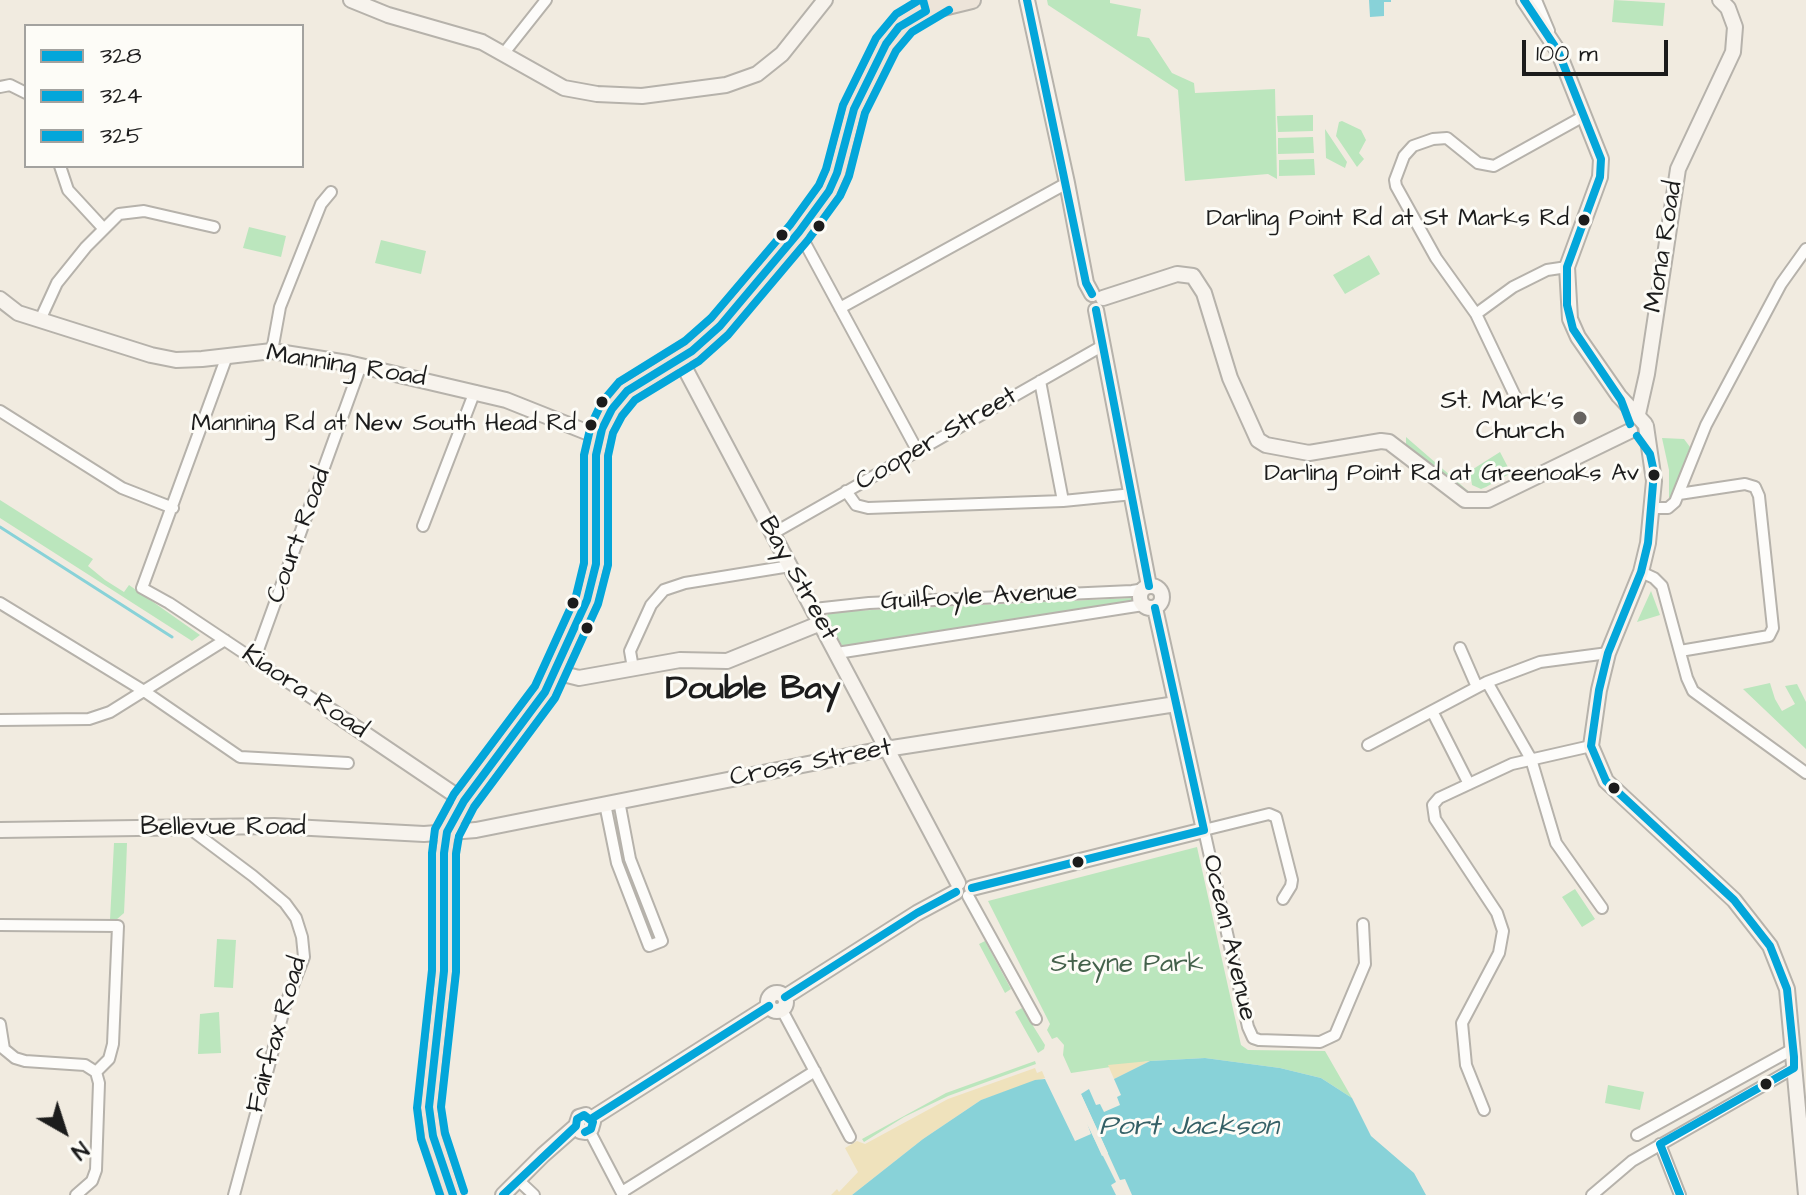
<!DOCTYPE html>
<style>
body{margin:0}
#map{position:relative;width:1806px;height:1195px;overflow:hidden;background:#f1ebe0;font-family:"Architects Daughter",sans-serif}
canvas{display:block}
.legend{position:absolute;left:24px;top:24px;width:280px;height:144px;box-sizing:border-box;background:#fdfcf7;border:2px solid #a3a29f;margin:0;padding:10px 14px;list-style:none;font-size:24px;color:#1c1c1c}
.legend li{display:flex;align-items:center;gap:16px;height:40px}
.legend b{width:40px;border:2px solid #a3a29f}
.north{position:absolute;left:24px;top:1091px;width:80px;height:80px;-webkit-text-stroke:6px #fdfcf7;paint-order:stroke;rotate:141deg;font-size:22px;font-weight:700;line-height:32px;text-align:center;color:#1c1c1c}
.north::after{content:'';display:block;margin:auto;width:28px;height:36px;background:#1c1c1c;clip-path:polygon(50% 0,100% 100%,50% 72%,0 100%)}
.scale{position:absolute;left:1522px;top:40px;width:146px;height:36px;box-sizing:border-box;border:4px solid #1c1c1c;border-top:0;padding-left:10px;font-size:24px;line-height:28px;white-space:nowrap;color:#1c1c1c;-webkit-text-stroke:6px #fdfcf7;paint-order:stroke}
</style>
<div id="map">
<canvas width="1806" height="1195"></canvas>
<ul class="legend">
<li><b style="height:10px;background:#03a6da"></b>328</li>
<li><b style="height:10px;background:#03a6da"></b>324</li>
<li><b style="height:10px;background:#03a6da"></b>325</li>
</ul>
<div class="north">N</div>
<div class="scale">100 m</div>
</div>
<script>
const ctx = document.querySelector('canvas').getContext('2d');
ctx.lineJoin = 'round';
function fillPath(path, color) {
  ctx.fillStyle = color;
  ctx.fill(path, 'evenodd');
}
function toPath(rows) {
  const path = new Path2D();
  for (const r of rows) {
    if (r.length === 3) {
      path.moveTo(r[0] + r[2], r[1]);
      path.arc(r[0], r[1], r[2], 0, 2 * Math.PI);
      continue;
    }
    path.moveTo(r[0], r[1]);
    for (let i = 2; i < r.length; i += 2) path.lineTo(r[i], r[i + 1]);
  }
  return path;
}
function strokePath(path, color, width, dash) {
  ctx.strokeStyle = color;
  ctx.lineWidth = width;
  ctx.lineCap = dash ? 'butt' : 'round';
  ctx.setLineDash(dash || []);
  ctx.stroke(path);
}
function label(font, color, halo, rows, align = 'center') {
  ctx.font = font + ' "Architects Daughter",sans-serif';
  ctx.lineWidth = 6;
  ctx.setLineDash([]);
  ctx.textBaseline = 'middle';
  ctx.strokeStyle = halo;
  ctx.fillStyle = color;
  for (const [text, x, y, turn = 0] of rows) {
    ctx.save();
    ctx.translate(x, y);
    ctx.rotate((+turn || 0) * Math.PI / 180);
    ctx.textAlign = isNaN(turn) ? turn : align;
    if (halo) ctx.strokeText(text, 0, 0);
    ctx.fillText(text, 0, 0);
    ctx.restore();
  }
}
fillPath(toPath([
 [1047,0,1110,0,1110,3,1141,9,1137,36,1149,38,1172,73,1194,83,1195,93,1275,89,1277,179,1268,174,1185,181,1178,90,1048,5],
 [1614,0,1665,3,1663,26,1612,22],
 [1313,115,1313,131,1278,132,1277,116],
 [1342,121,1361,130,1366,140,1359,153,1364,159,1357,167,1336,136,1339,122],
 [1325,129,1347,162,1345,168,1326,158],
 [1313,137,1314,153,1278,154,1278,138],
 [1314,159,1315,175,1279,176,1279,160],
 [249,227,286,236,281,257,243,248],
 [381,240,426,251,421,274,375,263],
 [1369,255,1380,274,1345,294,1333,275],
 [1406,437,1467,490,1475,495,1468,496,1406,446],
 [1662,438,1684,439,1690,447,1669,502,1669,470],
 [1500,452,1511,473,1486,487,1481,489,1472,485,1470,471],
 [0,500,93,559,88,566,105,580,124,592,129,585,200,635,192,641,0,518],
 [1651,591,1660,615,1637,622],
 [1132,598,1133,603,843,647,826,618,829,612],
 [1770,683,1775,699,1782,711,1795,704,1785,686,1797,684,1806,702,1806,749,1743,689],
 [114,843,127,843,126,871,124,913,116,920,110,920],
 [1197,847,1241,1045,1248,1050,1325,1051,1352,1098,1321,1078,1280,1068,1205,1058,1150,1061,1071,1073,1063,1055,1064,1045,1057,1037,1052,1039,1047,1030,1050,1024,988,901],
 [1575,889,1595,919,1582,927,1562,897],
 [217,939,236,940,233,988,214,987],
 [985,941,1011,989,1005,993,979,944],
 [1022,1008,1045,1045,1044,1049,1038,1053,1015,1012],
 [219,1012,221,1053,198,1054,200,1014],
 [1035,1061,1036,1064,948,1096,904,1117,864,1142,862,1139,946,1093],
 [1608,1085,1644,1092,1640,1110,1605,1103]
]), '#bbe6bd');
fillPath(toPath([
 [1150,1061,1114,1079,1108,1065],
 [1035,1068,1037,1073,1042,1071,1045,1078,981,1100,923,1139,852,1195,831,1195,837,1189,839,1192,858,1172,845,1148,857,1141,865,1144,948,1099]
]), '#efe2bc');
fillPath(toPath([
 [1369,0,1391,0,1391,2,1384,2,1384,16,1370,17],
 [1205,1058,1280,1068,1321,1078,1352,1098,1371,1136,1414,1173,1426,1195,852,1195,923,1139,981,1100,1035,1080,1045,1079,1075,1141,1091,1134,1087,1123,1102,1156,1108,1153,1081,1094,1089,1089,1096,1105,1100,1104,1104,1112,1120,1105,1117,1097,1121,1095,1114,1079,1150,1061]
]), '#88d2d8');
fillPath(toPath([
 [1079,1090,1120,1180,1125,1179,1132,1195,1116,1195,1111,1185,1116,1182,1085,1120,1088,1119,1077,1095]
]), '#f1ebe0');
strokePath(toPath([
 [0,527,172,637]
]), '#88d2d8', 3);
const street = toPath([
 [1536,0,1549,31],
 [504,53,546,0],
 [0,87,10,85,26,93],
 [60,166,68,190,104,229],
 [799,232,917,450],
 [840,308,1067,183],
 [1476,314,1436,258,1396,186,1395,180,1404,156,1413,146,1433,139,1447,138,1478,163,1494,166,1584,116],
 [40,320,57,283,86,247,119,214,144,211,214,227],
 [272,351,280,307,321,204,331,192],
 [227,356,142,588,169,603,331,711],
 [1040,381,1063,501],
 [1516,398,1476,314,1513,287,1547,270,1567,267],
 [0,411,122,488,173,508],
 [846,491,856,505,868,508,1063,501,1133,494],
 [1679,494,1745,484,1755,487,1759,496,1773,628,1769,636,1680,651],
 [1653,508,1668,508,1675,502,1706,425,1781,284,1806,249],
 [423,526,475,391],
 [772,534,1102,346],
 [1641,572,1654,578,1662,586,1687,678,1693,691,1806,773],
 [0,603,144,691,240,757,348,763],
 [814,609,869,603,1132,591,1145,589],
 [1460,648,1477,687],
 [837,653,1143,605],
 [254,661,361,365],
 [633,668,630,651,651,605,664,590,685,583,790,566],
 [1487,682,1531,759,1556,843,1602,908],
 [1432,711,1469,784],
 [0,720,89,719,110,712,225,640],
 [1368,745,1487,682,1540,662,1608,653],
 [605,804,617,863,649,946,662,941,630,859,619,801],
 [189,828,253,876,285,903,296,918,302,937,304,957,285,1006,234,1195],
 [968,896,1036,1019],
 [1283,899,1291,886,1292,880,1276,817,1269,814,1204,830,1248,1027,1253,1038,1259,1040,1320,1042,1335,1035,1365,964,1363,924],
 [0,925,118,926,113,1044,109,1059,96,1072],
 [782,1010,850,1137],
 [0,1024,4,1049,15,1058,25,1061,85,1065,96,1072],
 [1484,1110,1466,1065,1462,1023,1499,953,1503,931,1497,913,1435,819,1433,805,1439,798,1512,764,1591,746],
 [589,1130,623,1195],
 [1637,1135,1793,1049],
 [1660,1144,1680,1195],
 [518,1180,534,1195],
 [622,1192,815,1071],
 [76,1195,92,1181,96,1170,99,1083,96,1072],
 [1592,1195,1632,1161,1794,1068]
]);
const secondary = toPath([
 [351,0,388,15,482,42,564,88,597,94,642,96,726,85,757,74,782,54,825,0],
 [1027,0,1067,183,1086,283,1092,294],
 [1524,0,1558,51,1601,159,1600,177,1567,267,1570,319,1578,337,1619,396,1645,424],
 [1103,298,1177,274,1193,276,1204,293,1230,378,1258,440,1266,445,1309,453,1381,441,1389,442,1465,500,1488,500,1630,431],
 [0,299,18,313,151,355,176,360,202,359,272,351,348,363,506,400,599,437],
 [1096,310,1149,586],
 [680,359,958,883],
 [1638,414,1647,374,1678,169,1733,52,1735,27,1728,8,1720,0],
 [1646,426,1654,481,1648,543,1641,572,1608,653,1599,690,1591,746,1606,781,1734,900,1770,946,1787,989,1806,1195],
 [1151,597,11],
 [555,672,579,678,680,660,727,661,821,623],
 [331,711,464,801],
 [0,830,274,826,424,834,476,830,873,751,1176,704],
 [972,888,1204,830,1155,608],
 [777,1002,9],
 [785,997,917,913,956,892],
 [591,1119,769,1006],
 [503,1195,543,1155,576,1126,579,1117,586,1115,593,1122,591,1129,586,1132,580,1131,576,1126]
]);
const primary = toPath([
 [931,10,972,0],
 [453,1195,433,1136,429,1107,444,971,444,853,447,832,464,801,545,692,587,600,596,564,596,455,602,429,612,409,627,391,692,351,720,326,799,232,829,191,837,173,854,109,886,44,904,23,943,0]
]);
strokePath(street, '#b6b2ab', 14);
strokePath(secondary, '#b6b2ab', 18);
strokePath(primary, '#b6b2ab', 20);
strokePath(street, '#fdfcfa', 10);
strokePath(secondary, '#f7f3ed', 14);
strokePath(primary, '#ede4d9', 16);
strokePath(toPath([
 [1027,0,1086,283,1092,294],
 [1524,0,1558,51,1601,159,1600,177,1567,267,1567,305,1573,329,1621,400,1630,424],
 [1096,310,1149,586],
 [1637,436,1650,454,1654,472,1648,543,1641,572,1608,653,1599,690,1591,746,1606,781,1734,900,1770,946,1787,989,1794,1057,1794,1068,1660,1144,1680,1195],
 [972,888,1204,830,1155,608],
 [785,997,917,913,956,892],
 [591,1119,769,1006],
 [453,1195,433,1136,429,1107,444,971,444,853,447,832,464,801,545,692,587,600,596,564,596,455,602,429,612,409,627,391,692,351,720,326,799,232,829,191,837,173,854,109,886,44,899,27,926,11,923,0],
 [503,1195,576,1126,577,1119,584,1115,593,1122,591,1129,585,1132]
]), '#03a6da', 8);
strokePath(toPath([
 [464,1191,445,1133,441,1107,456,972,456,854,459,836,474,807,555,698,598,604,608,565,608,456,613,433,622,416,635,400,699,361,728,335,808,240,840,196,849,176,865,113,896,51,912,32,949,10]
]), '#03a6da', 8);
strokePath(toPath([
 [440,1195,421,1139,417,1108,432,970,432,853,435,829,454,794,535,686,576,596,584,563,584,455,591,425,602,402,619,382,685,341,711,318,790,225,819,185,826,169,843,105,876,38,896,14,919,0]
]), '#03a6da', 8);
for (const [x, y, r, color] of [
 [1584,220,7,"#1c1c1c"],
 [819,226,7,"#1c1c1c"],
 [782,235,7,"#1c1c1c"],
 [602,402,7,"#1c1c1c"],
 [1580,418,8,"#676461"],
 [591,425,7,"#1c1c1c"],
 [1654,475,7,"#1c1c1c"],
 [573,603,7,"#1c1c1c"],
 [587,628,7,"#1c1c1c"],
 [1614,788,7,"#1c1c1c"],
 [1078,862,7,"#1c1c1c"],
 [1766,1084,7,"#1c1c1c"]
]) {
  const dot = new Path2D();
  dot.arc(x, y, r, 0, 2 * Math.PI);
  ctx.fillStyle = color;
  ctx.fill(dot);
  strokePath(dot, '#fdfcf7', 3);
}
label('24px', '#1c1c1c', '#fdfcf7', [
 ["Darling Point Rd at St Marks Rd",1569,220],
 ["Manning Rd at New South Head Rd",576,425],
 ["Darling Point Rd at Greenoaks Av",1639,475]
], 'right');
label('26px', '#1c1c1c', '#fdfcf7', [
 ["Mona Road",1665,247,-81],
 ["Manning Road",346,367,9],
 ["Cooper Street",937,440,-30],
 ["Court Road",300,536,-70],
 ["Bay Street",797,579,61],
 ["Guilfoyle Avenue",979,598,-3],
 ["Kiaora Road",304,693,34],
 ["Cross Street",811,764,-11],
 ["Bellevue Road",223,829],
 ["Ocean Avenue",1228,938,77],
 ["Fairfax Road",278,1035,-74]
]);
label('26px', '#1c1c1c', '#fdfcf7', [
 ["St. Mark's",1564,403],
 ["Church",1564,433]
], 'right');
label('26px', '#44614b', '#fdfcf7', [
 ["Steyne Park",1127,966]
]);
label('italic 28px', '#356066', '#fdfcf7', [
 ["Port Jackson",1189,1128]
]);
label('bold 34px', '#1c1c1c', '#fdfcf7', [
 ["Double Bay",753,691]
]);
</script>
